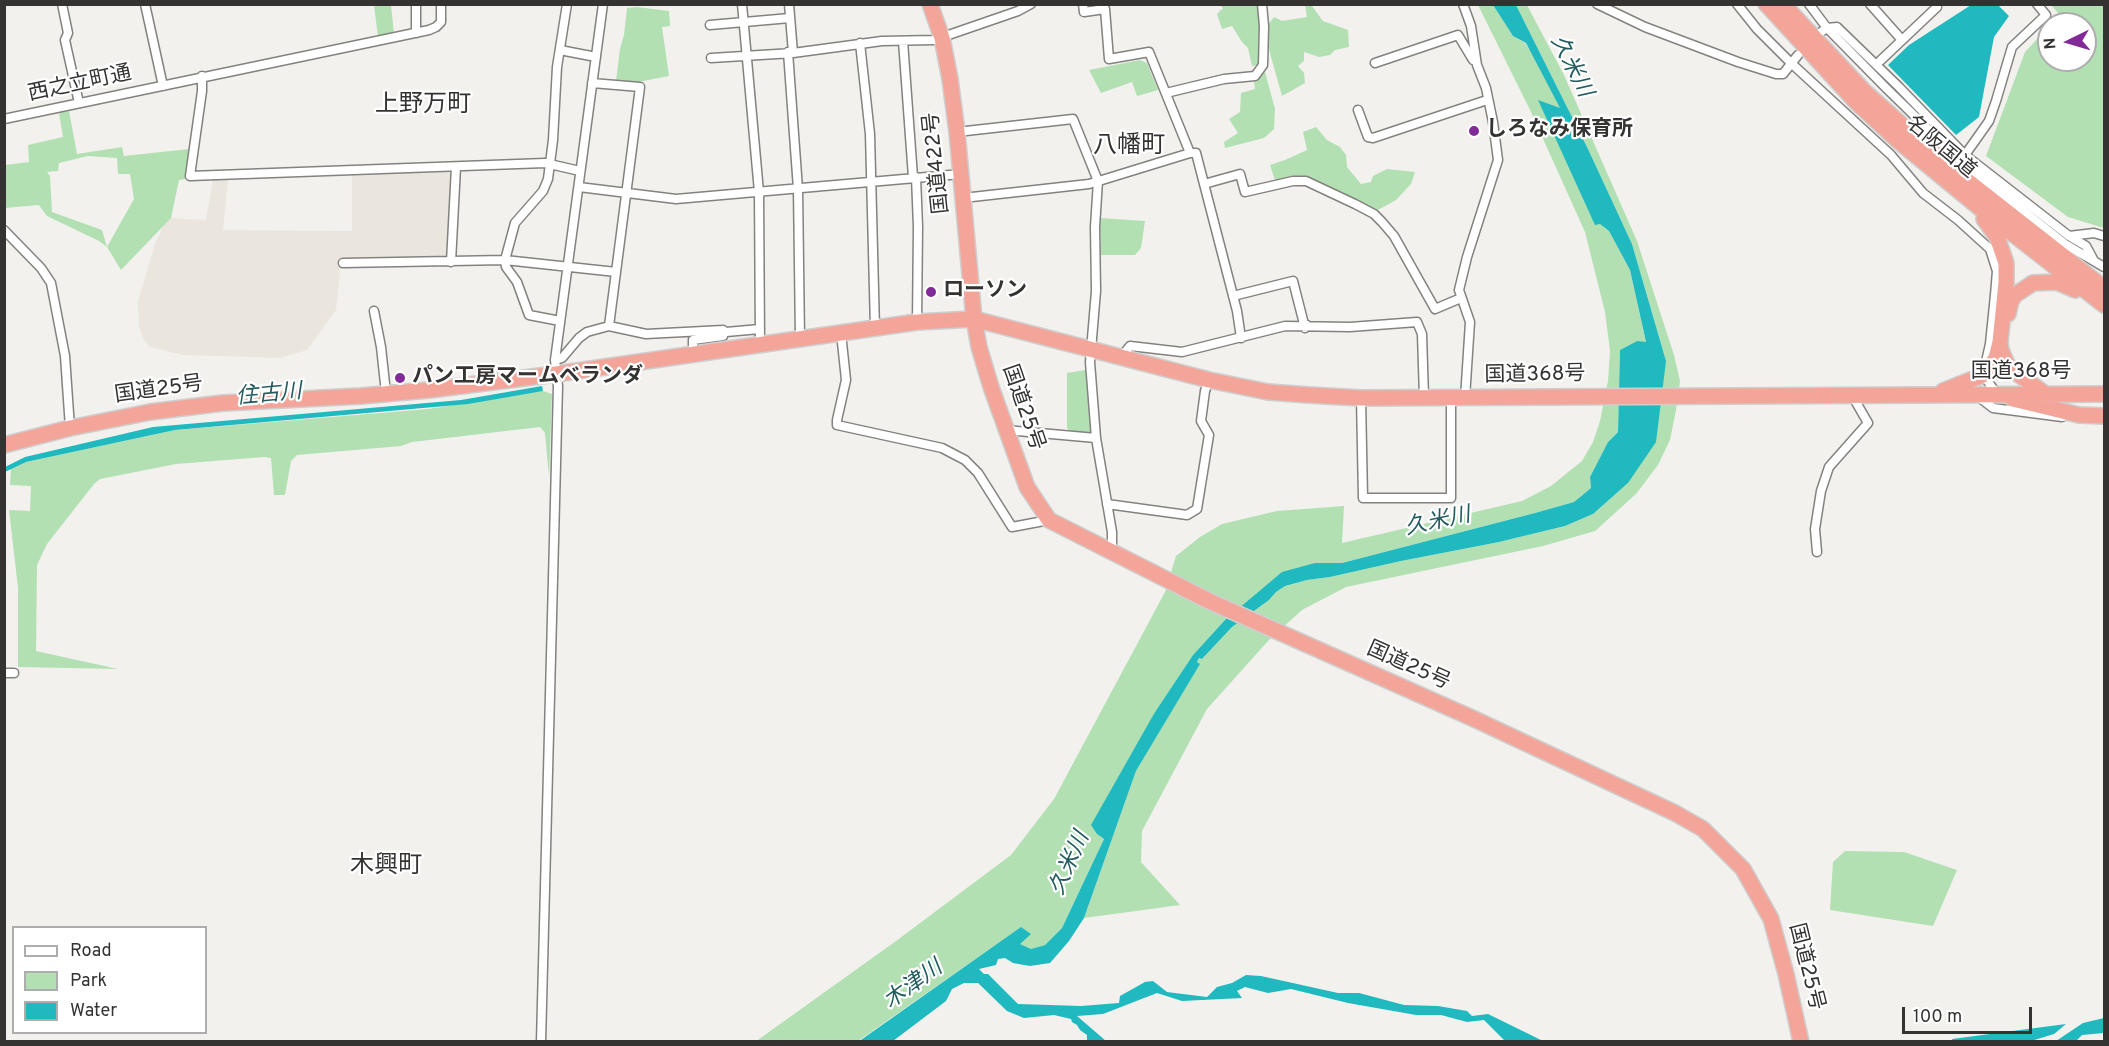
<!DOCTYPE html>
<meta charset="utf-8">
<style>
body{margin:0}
#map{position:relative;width:2109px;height:1046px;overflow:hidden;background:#f2f1ee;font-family:Overpass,sans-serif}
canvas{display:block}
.frame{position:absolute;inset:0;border:6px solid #343332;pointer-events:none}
.legend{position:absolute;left:12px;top:926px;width:195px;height:108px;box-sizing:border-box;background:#fff;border:2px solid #aeadad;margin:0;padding:8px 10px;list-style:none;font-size:18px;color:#343332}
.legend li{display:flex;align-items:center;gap:12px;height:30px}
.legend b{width:30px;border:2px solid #aeadad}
.north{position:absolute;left:2037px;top:12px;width:60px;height:60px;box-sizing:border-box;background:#fff;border:2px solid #aeadad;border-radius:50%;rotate:265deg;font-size:16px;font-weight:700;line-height:24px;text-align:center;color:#343332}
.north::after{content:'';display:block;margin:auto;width:21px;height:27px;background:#812a98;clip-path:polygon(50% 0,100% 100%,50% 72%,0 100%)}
.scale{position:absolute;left:1902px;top:1007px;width:130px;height:27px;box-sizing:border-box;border:3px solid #343332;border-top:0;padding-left:8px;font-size:18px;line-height:21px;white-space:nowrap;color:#343332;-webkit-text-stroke:4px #fff;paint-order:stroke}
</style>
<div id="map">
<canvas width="2109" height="1046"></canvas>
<div class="frame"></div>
<ul class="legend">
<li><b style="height:8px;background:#fff"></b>Road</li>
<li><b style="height:16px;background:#b2e0b3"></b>Park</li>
<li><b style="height:16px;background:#1fb9bf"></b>Water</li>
</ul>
<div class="north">N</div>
<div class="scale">100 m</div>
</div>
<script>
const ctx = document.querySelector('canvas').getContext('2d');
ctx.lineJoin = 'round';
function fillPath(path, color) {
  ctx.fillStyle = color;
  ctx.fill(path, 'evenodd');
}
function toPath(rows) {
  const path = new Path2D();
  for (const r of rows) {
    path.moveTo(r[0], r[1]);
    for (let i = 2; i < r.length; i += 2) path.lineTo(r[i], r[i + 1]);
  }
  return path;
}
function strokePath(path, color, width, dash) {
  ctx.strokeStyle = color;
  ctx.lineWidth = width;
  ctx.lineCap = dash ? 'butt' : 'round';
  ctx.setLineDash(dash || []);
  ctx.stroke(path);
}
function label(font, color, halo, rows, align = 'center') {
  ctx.font = font + ' Overpass,"Noto Sans JP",sans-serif';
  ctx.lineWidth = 4.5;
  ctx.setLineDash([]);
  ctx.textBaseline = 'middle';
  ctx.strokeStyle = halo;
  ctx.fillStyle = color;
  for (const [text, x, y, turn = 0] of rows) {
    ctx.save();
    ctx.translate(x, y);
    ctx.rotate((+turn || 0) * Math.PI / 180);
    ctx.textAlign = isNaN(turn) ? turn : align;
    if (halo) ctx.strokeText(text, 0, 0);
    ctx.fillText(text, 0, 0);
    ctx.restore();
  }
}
fillPath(toPath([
 [448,172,452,175,449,254,446,259,341,262,336,310,307,350,280,358,183,355,149,347,143,338,139,327,138,301,154,247,163,225,171,218,206,220,213,179,228,179,223,230,352,231,352,174]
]), '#eae6dd');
fillPath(toPath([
 [374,5,391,5,394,34,378,37],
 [1220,5,1257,5,1259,26,1258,65,1252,66,1248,48,1242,42,1232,26,1222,29,1217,14,1223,8],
 [1305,5,1312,6,1323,21,1348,30,1349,47,1335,50,1330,55,1319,57,1304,52,1304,61,1298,66,1304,73,1305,83,1282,96,1268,46,1267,26,1274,17,1282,21,1307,17],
 [1478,5,1493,5,1513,36,1525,43,1535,58,1561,109,1539,101,1600,224,1609,231,1630,270,1646,343,1637,341,1620,350,1618,432,1608,442,1590,477,1591,488,1574,502,1535,513,1342,563,1315,563,1225,620,1193,655,1155,712,1097,834,1104,839,1062,928,1045,945,1031,949,1020,944,1020,928,858,1041,755,1042,896,941,1011,855,1054,799,1165,592,1176,556,1200,537,1222,524,1277,511,1344,506,1342,543,1522,501,1551,486,1582,461,1593,442,1600,421,1608,381,1610,351,1605,312,1585,232,1531,112],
 [1516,5,1527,5,1564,75,1637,241,1674,355,1680,381,1676,410,1670,440,1658,465,1636,494,1595,531,1543,546,1346,587,1302,610,1268,641,1207,709,1142,831,1141,862,1180,905,1084,918,1136,771,1199,665,1197,662,1200,657,1202,659,1232,627,1269,600,1276,592,1285,586,1307,580,1330,577,1401,561,1499,542,1565,526,1593,514,1628,483,1666,361,1632,244,1588,149],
 [2051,5,2104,5,2104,228,2068,217,1986,156,2025,52,2049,26,2049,60,2085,60,2085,24,2051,24,2060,15],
 [637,7,669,11,670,26,662,27,669,76,633,83,616,81,620,49,624,35,627,8],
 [1140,60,1147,63,1158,90,1137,96,1132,82,1101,93,1089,70],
 [1265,72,1275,109,1274,129,1264,138,1225,148,1224,142,1238,133,1229,119,1240,112,1241,93,1255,89,1254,81],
 [69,111,77,154,122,147,124,156,189,149,185,179,179,180,171,218,121,270,107,247,99,241,47,216,39,205,5,208,5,165,29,162,28,145,63,137,59,113],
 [88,156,117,158,118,174,130,174,134,199,107,247,102,230,52,212,50,176,47,172,58,171,59,163],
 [1316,127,1327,140,1340,147,1346,155,1347,167,1361,184,1371,182,1373,176,1387,169,1415,172,1411,184,1396,200,1376,211,1358,200,1335,190,1292,177,1275,180,1270,165,1285,160,1307,150,1303,132],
 [1100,218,1145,221,1141,248,1135,255,1101,255],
 [1085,370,1087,372,1091,435,1071,432,1067,428,1067,373],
 [543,391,552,394,549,477,545,433,540,427,412,442,401,446,297,455,291,461,285,495,274,495,271,458,264,457,176,464,100,479,94,484,47,544,37,565,36,651,118,669,18,667,18,588,9,510,30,511,31,486,10,485,11,469,26,462,175,430,428,409],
 [1845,851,1904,852,1957,870,1933,926,1830,910,1833,862]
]), '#b2e0b3');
fillPath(toPath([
 [1493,5,1516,5,1588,149,1632,244,1666,361,1656,442,1628,483,1593,514,1565,526,1499,542,1401,561,1330,577,1307,580,1285,586,1276,592,1269,600,1232,627,1202,659,1199,658,1197,662,1200,664,1136,771,1084,918,1069,941,1050,963,1030,966,1013,963,1005,958,998,959,996,965,979,969,984,974,988,974,1018,1004,1081,1006,1119,1003,1120,996,1145,982,1153,981,1167,992,1207,997,1217,987,1232,983,1246,975,1261,976,1338,993,1359,993,1404,1005,1438,1006,1467,1011,1472,1016,1488,1014,1543,1041,1505,1041,1484,1020,1467,1022,1441,1015,1416,1015,1348,1003,1291,989,1268,993,1245,987,1237,991,1242,998,1182,1001,1157,993,1103,1014,1077,1016,1106,1041,1087,1041,1087,1035,1080,1030,1077,1025,1072,1022,1071,1019,1054,1015,1024,1018,1007,1011,978,983,964,983,952,989,946,1001,893,1041,858,1042,1021,927,1031,934,1020,944,1031,949,1045,945,1062,928,1104,839,1097,834,1091,825,1155,712,1193,655,1225,620,1282,572,1315,563,1342,563,1535,513,1574,502,1591,488,1590,477,1608,442,1618,432,1620,350,1637,341,1646,342,1630,270,1609,231,1600,224,1595,225,1538,100,1560,108,1526,43,1513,36],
 [1971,5,1998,5,2009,16,1994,37,1979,117,1956,135,1888,65,1909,45],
 [542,386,543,391,468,404,175,430,26,462,5,472,5,467,25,457,153,427,461,400],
 [2104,1018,2104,1033,2082,1035,2076,1041,2056,1041,2083,1023],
 [2066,1024,2054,1034,2031,1041,1953,1042,1952,1039]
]), '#1fb9bf');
const street = toPath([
 [62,4,68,33,65,40,79,103],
 [145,4,163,86],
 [742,4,759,192,760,344],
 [789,4,793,53],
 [1083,4,1084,12,1105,9,1109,59,1149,52,1190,153,1196,153,1237,311,1241,338],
 [1463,4,1471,26,1477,65,1486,88,1493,122,1498,160,1467,257,1459,290,1470,322,1465,398],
 [1597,4,1645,27,1738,62,1776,74,1783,74,1798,55],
 [1737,4,1757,29,1791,63,1891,155,1923,193,1958,220,1990,249,1997,271,1995,295,1990,344,1983,375,1997,394],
 [1809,4,1827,28,1886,88,1962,162,2065,244,2104,267],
 [1870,4,1902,40],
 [710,25,790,18],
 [1821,32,1827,28,1837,27,1899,87,1965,155,2069,236],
 [416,33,416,4],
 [903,41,913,177],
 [860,43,870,134,875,329],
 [560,50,596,57],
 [788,52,798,189,800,339],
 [711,58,793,53,882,41,934,40,1018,11,1031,4],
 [1880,61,1937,7],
 [1375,63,1458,35,1473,60],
 [202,76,202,91,190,176,545,163,580,171],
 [592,83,640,87,609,326,646,334,723,330,723,336,693,340,693,354],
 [1166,93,1224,79,1255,76,1263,65,1264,26,1262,4],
 [1358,110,1368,137,1373,138,1487,100],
 [4,119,429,30,436,27,441,22,441,4],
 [957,132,1073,119,1098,181,1095,227,1096,291,1090,362,1096,438,1112,532,1112,552],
 [1965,155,1989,121,1996,101,2012,47,2046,15,2037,4],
 [916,177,918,227,917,322],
 [1204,184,1240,174,1245,192,1293,181,1306,181,1355,204,1374,214,1382,222,1394,236,1435,309,1461,298],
 [579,187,676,199,961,174],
 [963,198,1089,184,1190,153],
 [4,230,41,268,51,283,65,356,70,428],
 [2093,259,2086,246,2069,236,2094,233,2104,236],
 [451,262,456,167],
 [343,263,505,260,616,272],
 [1233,296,1293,281,1305,328,1307,325],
 [374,311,381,347,386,393],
 [560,321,529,315,517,282,506,267,505,260,515,223,543,191,548,179,553,140,557,67,567,4],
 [723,330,726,332,760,329],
 [841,333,846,380,837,420,837,425,942,448,965,460,978,473,1012,527,1049,520],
 [1122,356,1130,346,1182,352,1285,326,1350,327,1417,322,1422,334,1424,398],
 [555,360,562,358,579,338,587,332,609,326],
 [1976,395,1993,408,2062,417],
 [1361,398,1363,498,1451,498,1451,398],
 [1006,430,1096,438],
 [1107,504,1187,515,1197,509,1209,435,1201,421,1205,391,1209,380],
 [1817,552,1815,529,1821,491,1829,467,1868,423,1853,397],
 [4,673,14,673],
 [541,1042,558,386,555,360,603,4]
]);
const highway = toPath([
 [930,4,942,38,950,79,957,132,974,319,979,347,991,387,1027,487,1049,520,1209,601,1472,718,1675,813,1703,829,1743,869,1771,919,1786,974,1801,1042],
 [1766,4,1856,102,1897,140,1981,209,2104,305],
 [1783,4,1864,91,1947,165,2104,288],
 [1984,219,1997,237,2006,263,2006,283,2000,342,2001,350,2007,364,2013,370,2045,394],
 [2008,314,2011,301,2015,295,2033,283,2057,282,2075,290],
 [1943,391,1983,375,1996,358,2000,342],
 [2013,399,2079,415,2104,416],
 [4,445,70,428,150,412,223,403,361,396,429,390,556,374,917,322,974,319,1209,380,1268,392,1309,395,1361,398,2104,394]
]);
strokePath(street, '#83827f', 11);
strokePath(highway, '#cecece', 18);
strokePath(street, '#fff', 8);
strokePath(highway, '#f4a599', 15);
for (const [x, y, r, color] of [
 [1474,131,6,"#812a98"],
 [931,292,6,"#812a98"],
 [400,378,6,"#812a98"]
]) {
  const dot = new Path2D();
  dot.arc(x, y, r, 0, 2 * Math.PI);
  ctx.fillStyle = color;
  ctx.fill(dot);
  strokePath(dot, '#fff', 2);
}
label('21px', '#343332', '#fff', [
 ["西之立町通",80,85,-12],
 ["名阪国道",1940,148,40],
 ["国道422号",938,163,-96],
 ["国道368号",2021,373],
 ["国道368号",1535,376,-1],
 ["国道25号",159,391,-8],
 ["国道25号",1022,408,71],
 ["国道25号",1408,667,24],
 ["国道25号",1805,967,76]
]);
label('bold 21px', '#343332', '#fff', [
 ["しろなみ保育所",1486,131],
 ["ローソン",943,292],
 ["パン工房マームベランダ",412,378]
], 'left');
label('italic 22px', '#235c5e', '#fff', [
 ["久米川",1570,67,63],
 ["住古川",269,396,-5],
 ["久米川",1438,523,-12],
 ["久米川",1071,864,-66],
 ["木津川",914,986,-36]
]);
label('24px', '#343332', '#fff', [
 ["上野万町",423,106],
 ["八幡町",1129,147],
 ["木興町",386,867]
]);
</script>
